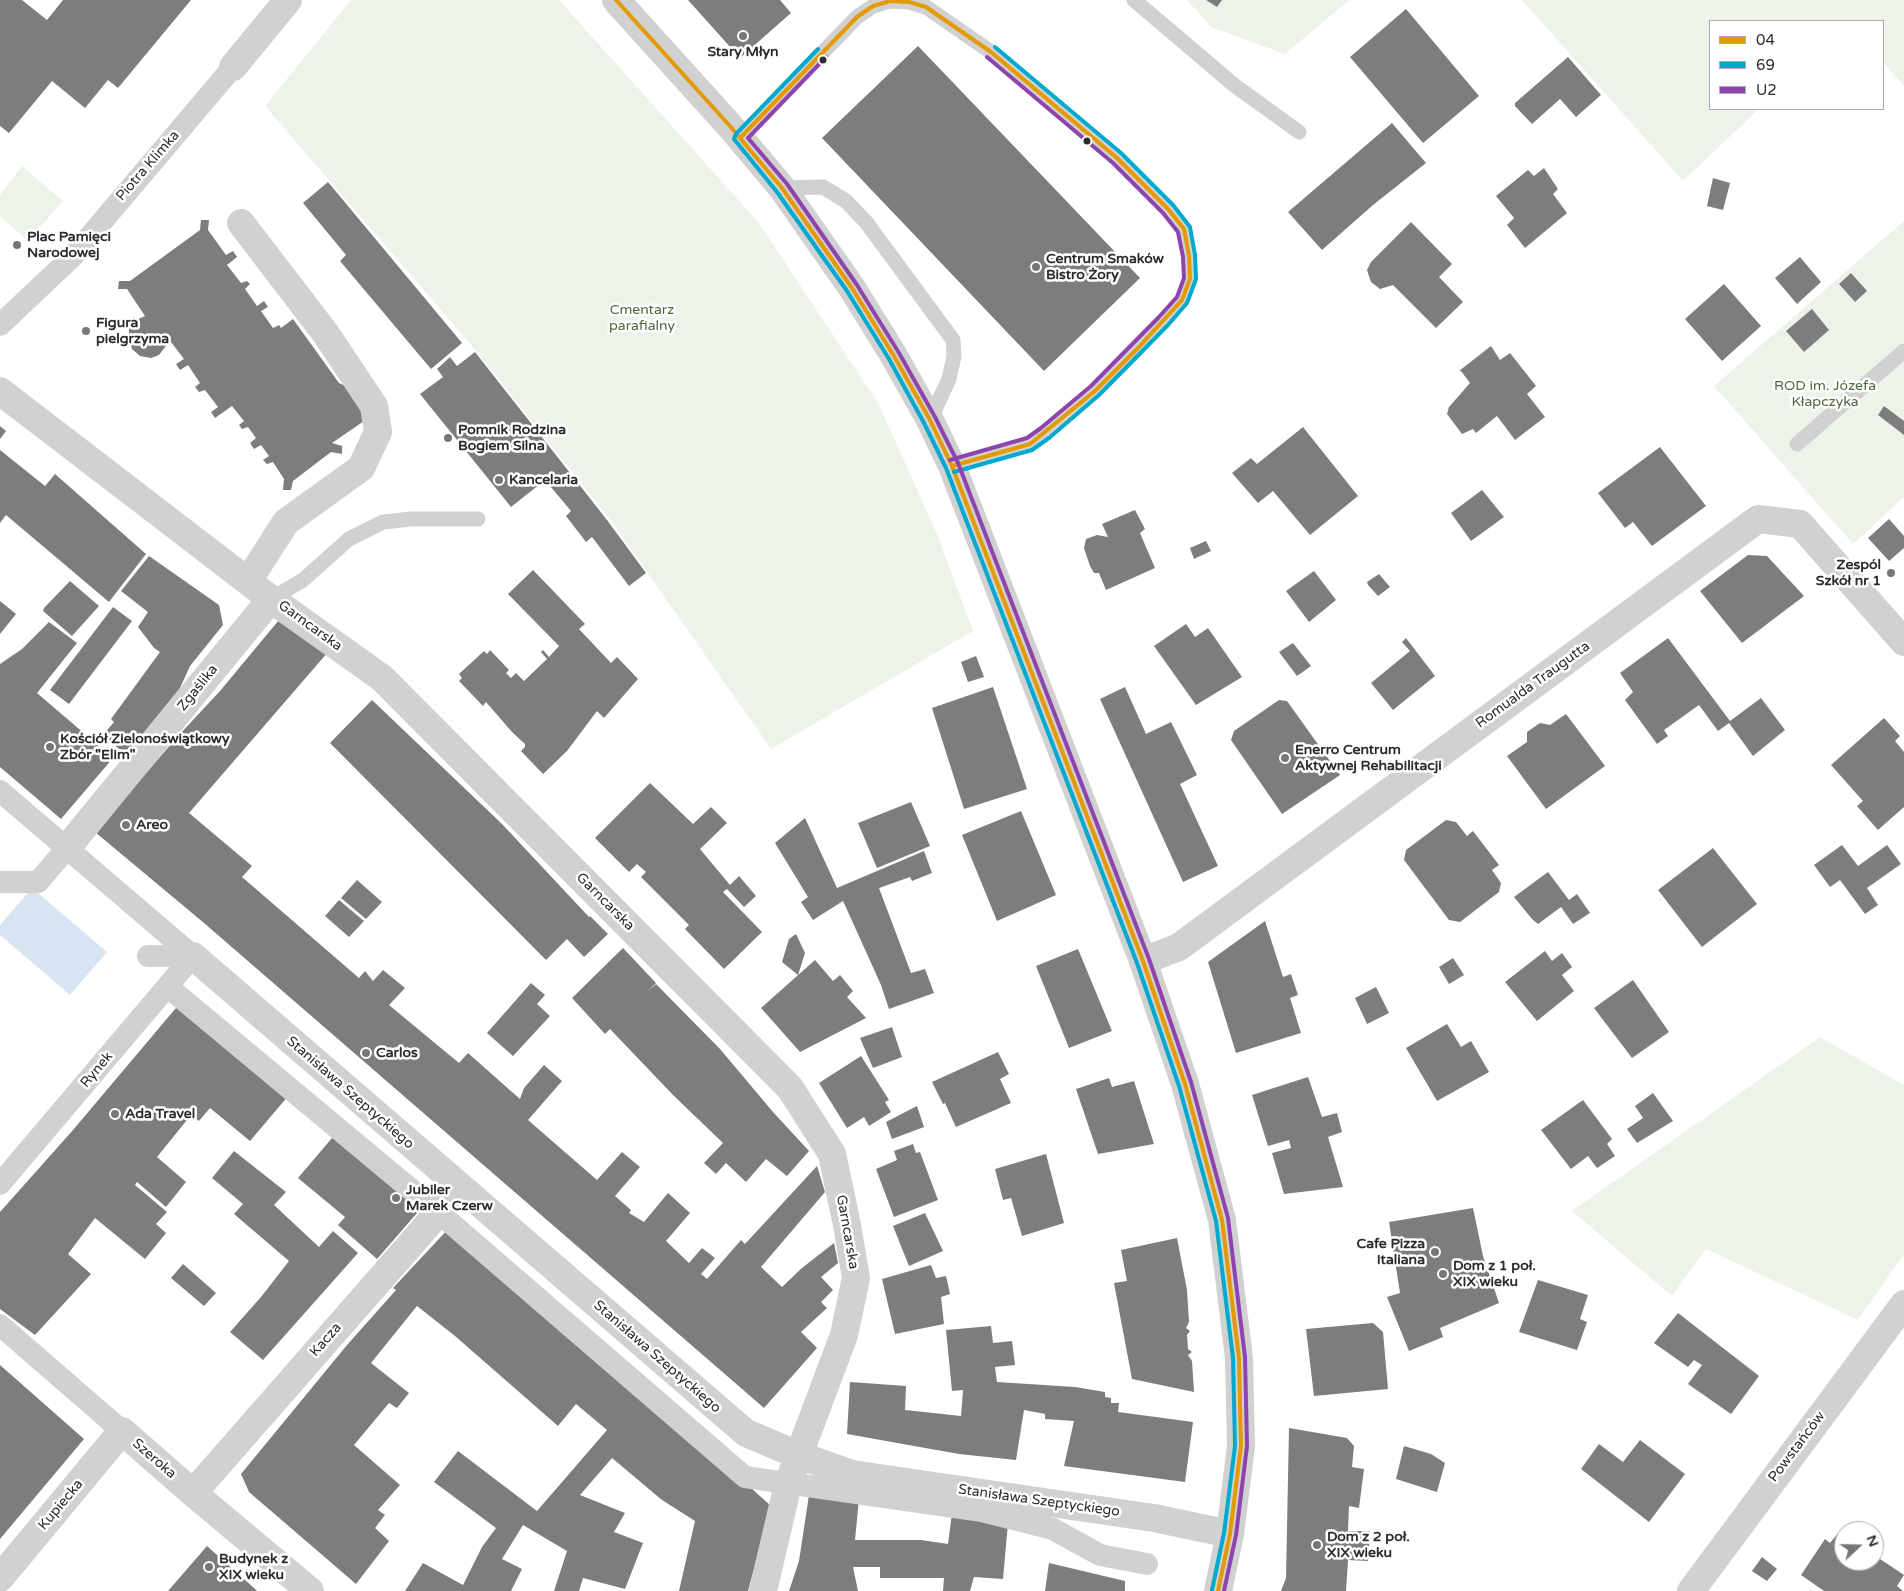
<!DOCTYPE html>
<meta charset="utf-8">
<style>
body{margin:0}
#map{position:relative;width:1904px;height:1591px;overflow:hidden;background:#fff;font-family:"Varela Round",sans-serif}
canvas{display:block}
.legend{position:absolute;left:1709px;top:20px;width:175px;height:90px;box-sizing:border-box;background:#fff;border:1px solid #ababab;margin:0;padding:6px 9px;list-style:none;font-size:15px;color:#2c2c2c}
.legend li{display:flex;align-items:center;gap:10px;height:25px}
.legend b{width:25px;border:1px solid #ababab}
.north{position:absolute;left:1834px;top:1521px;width:50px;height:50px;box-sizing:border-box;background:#fff;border:1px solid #ababab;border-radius:50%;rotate:69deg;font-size:14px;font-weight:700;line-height:20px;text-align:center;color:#2c2c2c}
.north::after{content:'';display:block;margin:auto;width:18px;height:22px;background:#767676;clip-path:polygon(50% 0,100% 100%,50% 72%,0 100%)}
</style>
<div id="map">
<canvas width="1904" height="1591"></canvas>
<ul class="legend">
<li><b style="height:6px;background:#e39a04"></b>04</li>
<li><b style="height:6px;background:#00a9ce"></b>69</li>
<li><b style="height:6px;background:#8e44ad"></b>U2</li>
</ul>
<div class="north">N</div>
</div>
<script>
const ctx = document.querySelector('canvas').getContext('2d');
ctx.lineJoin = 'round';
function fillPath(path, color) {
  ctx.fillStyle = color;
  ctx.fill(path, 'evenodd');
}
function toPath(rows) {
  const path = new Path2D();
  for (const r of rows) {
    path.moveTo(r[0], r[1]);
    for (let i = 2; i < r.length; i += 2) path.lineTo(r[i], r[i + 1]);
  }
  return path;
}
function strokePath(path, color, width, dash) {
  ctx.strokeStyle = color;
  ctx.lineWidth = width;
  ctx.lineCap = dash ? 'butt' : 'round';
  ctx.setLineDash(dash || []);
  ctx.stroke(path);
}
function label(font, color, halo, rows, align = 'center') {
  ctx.font = font + ' "Varela Round",sans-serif';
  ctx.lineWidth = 5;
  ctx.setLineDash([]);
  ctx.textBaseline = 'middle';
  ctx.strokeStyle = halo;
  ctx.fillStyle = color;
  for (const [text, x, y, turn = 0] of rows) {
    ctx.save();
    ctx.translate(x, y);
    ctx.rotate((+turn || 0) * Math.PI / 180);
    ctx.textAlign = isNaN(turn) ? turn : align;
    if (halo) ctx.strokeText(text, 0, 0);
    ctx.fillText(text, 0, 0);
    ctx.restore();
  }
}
fillPath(toPath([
 [351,0,559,0,759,223,878,403,937,534,973,631,771,749,612,522,472,346,265,106],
 [1187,0,1349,0,1285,54,1211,27],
 [1522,0,1904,0,1904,86,1883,62,1883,21,1710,21,1710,109,1759,109,1683,181],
 [22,166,63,201,28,241,0,216,0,195],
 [1904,221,1904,497,1853,544,1714,386],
 [1820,1037,1904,1085,1904,1254,1858,1320,1706,1249,1672,1296,1572,1211]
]), '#eef3ea');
fillPath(toPath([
 [32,888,107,952,70,995,0,935,0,925]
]), '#d6e5f1');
fillPath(toPath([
 [0,0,22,0,47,20,63,0,191,0,118,88,108,80,85,108,52,81,9,133,0,126],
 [688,0,780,0,791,13,740,58],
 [1206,0,1222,0,1217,7],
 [1406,9,1479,96,1423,143,1350,57],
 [918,46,1140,278,1044,371,822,138],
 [1568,57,1601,95,1576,117,1560,99,1532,124,1515,106,1515,103],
 [1392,123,1426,163,1373,205,1322,250,1288,212],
 [1544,168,1558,189,1553,194,1567,213,1525,248,1507,225,1514,218,1496,196,1528,170,1534,176],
 [1713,178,1730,183,1723,210,1707,206],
 [328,182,462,343,431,369,340,261,346,255,303,203],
 [201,220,209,220,208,230,226,255,233,251,237,257,227,265,241,283,247,281,250,284,245,289,257,306,264,301,268,307,261,311,273,328,279,325,281,328,293,319,339,383,364,394,367,419,332,443,342,446,342,454,331,452,293,481,291,490,283,490,284,479,273,462,267,464,263,460,269,456,261,445,254,449,250,443,256,438,248,427,242,429,239,425,244,421,232,406,215,418,211,412,218,407,205,390,199,392,195,387,200,383,188,365,180,370,176,364,184,359,171,342,169,342,159,355,151,358,140,356,132,349,129,339,129,327,134,321,145,316,127,289,118,289,119,281,130,281,200,230],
 [1411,222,1452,264,1439,277,1463,302,1436,328,1393,285,1380,289,1371,282,1367,270,1371,262],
 [1800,257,1821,282,1797,304,1775,278],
 [1851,273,1867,291,1855,302,1839,284],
 [1724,284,1761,326,1722,361,1685,319],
 [1812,309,1829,330,1804,352,1786,331],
 [1491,346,1500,360,1510,353,1536,386,1527,394,1545,417,1515,440,1497,416,1476,433,1473,429,1462,434,1447,414,1449,407,1470,383,1461,371,1459,371],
 [475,352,607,520,646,573,629,586,592,537,586,542,566,516,571,511,545,480,511,507,420,394,443,377,437,369,450,357,457,366],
 [1884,406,1904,421,1904,435,1878,415],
 [0,426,6,431,0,439],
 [1303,427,1358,496,1310,535,1273,491,1258,503,1232,473,1251,458,1257,464],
 [1660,447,1706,506,1652,546,1633,522,1625,528,1598,493],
 [0,450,45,486,55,474,146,554,109,602,6,515,0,523],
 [1482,490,1504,517,1471,541,1451,513],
 [1135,510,1145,529,1140,533,1155,568,1106,590,1099,573,1094,573,1090,566,1084,548,1086,539,1097,535,1108,537,1102,524],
 [1889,519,1904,536,1904,548,1889,561,1868,538],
 [1206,541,1211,551,1194,559,1190,548],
 [1748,555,1767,556,1804,596,1742,643,1700,591],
 [149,556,219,605,223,625,190,666,180,688,126,755,103,735,114,722,111,719,160,652,154,648,138,627,148,612,121,591],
 [533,570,585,624,579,629,611,663,617,657,638,679,604,718,597,711,567,751,543,774,521,751,525,747,525,744,512,732,486,702,483,706,459,681,462,678,459,674,484,651,487,654,490,650,509,670,506,673,511,678,516,673,524,681,547,659,541,652,543,650,549,657,559,646,508,594],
 [1314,571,1336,600,1309,622,1286,591],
 [1379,574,1390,587,1378,596,1368,585,1367,582],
 [70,581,99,606,72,636,43,611,44,608],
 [0,601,16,614,0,634],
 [113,607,132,621,69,704,50,690],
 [284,614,328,652,189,813,252,866,242,877,359,978,365,971,373,981,383,970,405,988,389,1005,459,1063,468,1053,520,1099,524,1088,544,1065,562,1081,528,1120,597,1180,622,1152,640,1167,615,1196,631,1210,629,1213,644,1222,668,1193,690,1213,666,1241,689,1263,702,1248,715,1258,701,1274,707,1279,741,1240,745,1244,817,1166,825,1192,761,1267,782,1287,802,1268,834,1243,838,1263,821,1277,833,1290,821,1302,827,1308,801,1332,817,1348,764,1408,204,923,95,832,179,735,220,691],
 [49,622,77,643,37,693,113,758,61,819,0,767,0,664,22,649],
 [1186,624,1195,637,1208,628,1242,677,1196,705,1154,646],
 [1406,638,1435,676,1393,710,1371,683,1410,651,1402,642],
 [1668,638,1730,721,1761,698,1785,730,1753,756,1729,723,1718,731,1699,705,1664,730,1668,736,1657,744,1625,700,1633,692,1620,673],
 [1293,643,1311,666,1297,676,1279,652],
 [976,656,984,677,968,682,961,662],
 [993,687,1027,789,964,809,932,708],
 [1125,687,1146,734,1171,722,1197,775,1180,784,1218,866,1183,882,1100,699],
 [372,700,502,824,589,917,590,916,608,934,584,957,567,939,546,960,330,743],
 [1279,700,1287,701,1340,775,1282,814,1231,740,1234,731],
 [1566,714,1605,766,1546,809,1507,756,1527,742,1527,732,1540,723,1550,725],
 [1884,718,1900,736,1895,741,1904,752,1904,807,1878,830,1857,806,1863,801,1831,765],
 [650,783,693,824,711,807,727,823,700,849,730,885,739,876,756,896,744,907,727,889,723,892,762,932,724,969,685,929,689,925,641,877,646,872,637,864,629,872,595,838],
 [911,802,930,846,877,868,858,823],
 [1021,811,1056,895,997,921,962,835],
 [805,818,837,888,924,851,932,873,912,881,910,877,879,888,911,973,925,969,934,993,889,1009,881,985,839,892,843,901,813,920,801,902,808,897,775,843],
 [1446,820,1456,822,1467,836,1473,831,1499,865,1492,870,1501,883,1499,892,1460,922,1449,920,1404,860,1406,850],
 [1842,845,1858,866,1887,845,1901,864,1867,888,1878,905,1865,914,1840,880,1830,887,1814,865],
 [1713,848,1757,904,1702,947,1658,890],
 [1548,872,1569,900,1577,894,1590,913,1573,924,1561,907,1538,924,1532,919,1514,897],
 [357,880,382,902,366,919,341,898],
 [339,900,364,921,349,937,325,916],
 [1265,921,1283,977,1291,974,1298,995,1290,998,1301,1033,1236,1053,1208,962],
 [796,934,805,953,798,975,782,962,789,939],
 [623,948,656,983,647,992,656,984,720,1049,773,1112,809,1151,787,1176,766,1159,746,1182,726,1163,716,1174,704,1163,723,1143,673,1095,610,1029,605,1034,572,998],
 [1078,949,1112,1031,1069,1048,1036,966],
 [1545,951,1552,961,1562,953,1572,967,1562,975,1574,991,1537,1021,1505,982],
 [1453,958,1464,975,1449,984,1439,967],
 [815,960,833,981,840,975,853,991,847,997,866,1018,800,1052,761,1008],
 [1633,980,1669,1032,1632,1058,1594,1008],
 [531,983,545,995,537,1004,550,1016,513,1056,487,1033],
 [1376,987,1389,1013,1367,1024,1355,998],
 [181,1002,289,1095,250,1141,210,1108,199,1121,191,1115,157,1157,186,1182,166,1207,137,1182,135,1185,167,1212,156,1224,166,1233,145,1259,95,1218,68,1254,91,1274,35,1335,0,1309,0,1212,73,1130],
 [1447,1024,1461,1047,1471,1041,1489,1072,1437,1101,1406,1048],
 [892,1027,902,1057,873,1068,860,1038],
 [998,1052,1009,1074,1000,1079,1011,1103,956,1127,945,1103,943,1104,932,1082],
 [861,1056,889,1100,885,1102,891,1112,869,1126,864,1117,847,1128,819,1083],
 [1308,1077,1322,1117,1337,1113,1342,1132,1328,1137,1343,1187,1284,1194,1272,1153,1291,1148,1289,1140,1268,1146,1252,1095],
 [1109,1078,1112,1087,1134,1081,1154,1144,1098,1154,1076,1089],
 [1653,1093,1673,1121,1637,1143,1627,1129,1643,1118,1635,1106],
 [1583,1100,1612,1139,1607,1144,1615,1156,1597,1168,1588,1156,1571,1169,1541,1130],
 [917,1106,924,1127,892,1139,886,1122],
 [338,1131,424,1205,377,1259,338,1225,345,1217,298,1178],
 [913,1144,916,1153,920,1152,938,1200,894,1217,876,1169,897,1160,894,1151],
 [234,1151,286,1192,274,1205,319,1247,333,1231,358,1253,263,1360,230,1332,261,1297,289,1261,234,1214,243,1204,212,1178],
 [1046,1154,1064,1223,1022,1236,1011,1198,1003,1200,995,1169],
 [1473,1208,1483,1256,1499,1303,1440,1328,1443,1337,1409,1351,1387,1297,1400,1293,1389,1222],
 [925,1213,943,1251,909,1266,893,1226],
 [450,1227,721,1461,771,1506,748,1591,679,1591,695,1521,662,1500,612,1458,580,1495,625,1513,614,1532,643,1543,625,1589,583,1578,579,1591,554,1591,567,1551,523,1525,502,1559,522,1569,511,1591,405,1591,423,1563,463,1585,482,1547,496,1528,434,1482,458,1451,537,1511,607,1430,576,1404,558,1426,455,1336,417,1306,371,1363,409,1393,397,1408,389,1403,354,1445,400,1485,378,1510,385,1515,375,1528,389,1541,356,1584,249,1492,241,1474,347,1345,396,1290,393,1288],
 [1177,1238,1187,1290,1189,1322,1186,1328,1190,1331,1187,1335,1188,1349,1192,1352,1188,1355,1192,1361,1194,1392,1132,1379,1114,1283,1127,1281,1121,1250],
 [183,1264,216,1293,204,1306,171,1278],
 [931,1265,936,1278,946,1276,950,1294,941,1297,944,1324,895,1334,882,1279],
 [1538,1280,1588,1295,1580,1319,1587,1322,1577,1350,1519,1332],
 [1678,1313,1759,1376,1731,1414,1688,1384,1702,1365,1694,1360,1688,1367,1654,1343],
 [1373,1323,1383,1332,1388,1389,1314,1396,1306,1329],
 [991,1326,993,1343,1012,1341,1015,1365,995,1367,997,1382,1075,1387,1105,1392,1105,1397,1111,1398,1111,1403,1119,1403,1118,1412,1193,1422,1185,1482,1064,1466,1074,1421,1045,1419,1045,1414,1024,1410,1016,1460,959,1454,847,1434,850,1382,906,1386,905,1410,961,1416,963,1390,952,1391,946,1330],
 [0,1365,84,1439,0,1539],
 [1289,1428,1347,1438,1354,1446,1352,1467,1364,1469,1359,1508,1349,1506,1348,1531,1370,1531,1368,1561,1348,1560,1346,1591,1281,1591,1286,1578],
 [1640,1440,1685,1474,1649,1522,1581,1469,1599,1444,1623,1462],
 [1404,1446,1431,1454,1445,1463,1437,1492,1396,1479],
 [809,1495,859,1499,855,1540,921,1540,948,1544,952,1513,1008,1523,1003,1579,974,1577,970,1591,943,1591,944,1578,880,1578,880,1567,853,1567,858,1591,789,1591,799,1561],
 [1839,1532,1844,1536,1844,1561,1874,1561,1874,1555,1904,1575,1897,1586,1903,1591,1824,1591,1801,1575,1825,1539,1830,1543],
 [207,1546,254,1588,257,1591,168,1591],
 [1762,1557,1777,1569,1767,1581,1752,1571],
 [1049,1563,1125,1581,1125,1591,1045,1591]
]), '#7d7d7d');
strokePath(toPath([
 [1134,0,1234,85,1299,132],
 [740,138,857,17,873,6,890,1,909,2,926,7,991,52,1117,158,1168,209,1184,229,1189,256,1190,279,1182,300,1138,348,1095,391,1030,444,952,466],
 [782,188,823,187,846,201,866,222,953,340,954,356,949,379,930,420],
 [1797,444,1904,351],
 [271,599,303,580,349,539,383,522,411,519,478,519]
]), '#d1d1d1', 15);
strokePath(toPath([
 [0,325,73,256,233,67],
 [0,791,193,956,0,1184],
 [0,882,38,882,67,848],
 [148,956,193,956],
 [168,987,438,1212,745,1477,982,1511,1053,1529,1100,1555,1147,1564],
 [0,1325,122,1431]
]), '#d1d1d1', 22);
strokePath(toPath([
 [233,67,288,0],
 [241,223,326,334,374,406,378,432,361,468,286,522,248,581],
 [0,391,271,599,382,678,790,1088,832,1154,847,1225,856,1278,844,1335,788,1484,763,1591],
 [67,848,271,599],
 [193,956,746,1433,798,1455,852,1474,1154,1518,1230,1534],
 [1143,961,1179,947,1758,519,1800,524,1904,642],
 [193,1493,460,1188],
 [0,1578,122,1431,193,1493,310,1591],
 [1691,1591,1904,1304]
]), '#d1d1d1', 28);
strokePath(toPath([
 [616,0,729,125,782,188,852,288,894,356,930,420,952,466,1143,961,1185,1084,1222,1220,1239,1358,1241,1446,1230,1534,1218,1591]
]), '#d1d1d1', 28);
strokePath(toPath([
 [616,0,729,125,782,188,852,288,894,356,930,420,952,466,1143,961,1185,1084,1222,1220,1239,1358,1241,1446,1230,1534,1218,1591],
 [740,138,857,17,873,6,890,1,909,2,926,7,991,52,1117,158,1168,209,1184,229,1189,256,1190,279,1182,300,1138,348,1095,391,1030,444,952,466]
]), '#e39a04', 4);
strokePath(toPath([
 [818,49,736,134,734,139,777,192,847,291,889,359,924,423,946,468,1137,963,1179,1086,1216,1221,1233,1358,1235,1446,1224,1533,1212,1590],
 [954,472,1032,450,1049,438,1099,395,1168,325,1187,303,1196,279,1195,255,1190,227,1173,205,1121,153,995,47]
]), '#00a9ce', 4);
strokePath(toPath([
 [826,57,748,138,787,184,857,285,899,353,935,417,958,463,1149,959,1191,1082,1228,1218,1245,1357,1247,1446,1236,1535,1224,1591],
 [950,460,1027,438,1041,428,1091,386,1159,317,1177,297,1184,278,1183,257,1178,232,1163,213,1113,163,987,57]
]), '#8e44ad', 4);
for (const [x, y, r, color] of [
 [743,36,5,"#767676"],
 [823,60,4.5,"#2c2c2c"],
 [1087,141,4.5,"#2c2c2c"],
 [17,245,5,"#767676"],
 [1036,267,5,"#767676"],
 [86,331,5,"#767676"],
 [448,438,5,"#767676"],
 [499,480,5,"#767676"],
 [1891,573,5,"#767676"],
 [50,747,5,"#767676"],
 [1285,758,5,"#767676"],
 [126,825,5,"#767676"],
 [366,1053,5,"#767676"],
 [115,1114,5,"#767676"],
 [396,1198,5,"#767676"],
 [1435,1252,5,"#767676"],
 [1443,1274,5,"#767676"],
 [1317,1545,5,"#767676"],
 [209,1567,5,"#767676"]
]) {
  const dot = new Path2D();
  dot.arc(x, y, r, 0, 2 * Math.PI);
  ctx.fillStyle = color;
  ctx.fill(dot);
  strokePath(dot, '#fff', 2);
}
label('bold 14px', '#2c2c2c', '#fff', [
 ["Stary Młyn",743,52,"center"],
 ["Plac Pamięci",27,237],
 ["Narodowej",27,253],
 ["Centrum Smaków",1046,259],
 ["Bistro Żory",1046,275],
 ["Figura",96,323],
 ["pielgrzyma",96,339],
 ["Pomnik Rodzina",458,430],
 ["Bogiem Silna",458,446],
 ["Kancelaria",509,480],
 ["Zespól",1881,565,"right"],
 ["Szkół nr 1",1881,581,"right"],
 ["Kościół Zielonoświątkowy",60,739],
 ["Zbór \"Elim\"",60,755],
 ["Enerro Centrum",1295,750],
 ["Aktywnej Rehabilitacji",1295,766],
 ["Areo",136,825],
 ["Carlos",376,1053],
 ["Ada Travel",125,1114],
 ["Jubiler",406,1190],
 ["Marek Czerw",406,1206],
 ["Cafe Pizza",1425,1244,"right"],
 ["Italiana",1425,1260,"right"],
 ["Dom z 1 poł.",1453,1266],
 ["XIX wieku",1453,1282],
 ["Dom z 2 poł.",1327,1537],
 ["XIX wieku",1327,1553],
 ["Budynek z",219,1559],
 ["XIX wieku",219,1575]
], 'left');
label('14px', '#2c2c2c', '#fff', [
 ["Piotra Klimka",148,166,-49],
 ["Garncarska",310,626,36],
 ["Romualda Traugutta",1533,685,-36],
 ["Zgaślika",198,688,-51],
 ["Garncarska",605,902,45],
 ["Rynek",97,1070,-50],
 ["Stanisława Szeptyckiego",350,1093,41],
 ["Garncarska",847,1232,80],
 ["Kacza",326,1340,-49],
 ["Stanisława Szeptyckiego",657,1357,41],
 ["Powstańców",1797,1447,-53],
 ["Szeroka",154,1459,41],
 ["Stanisława Szeptyckiego",1039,1501,8],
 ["Kupiecka",61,1505,-50]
]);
label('14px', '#4d683a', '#fff', [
 ["Cmentarz",642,310],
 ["parafialny",642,326],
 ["ROD im. Józefa",1825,386],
 ["Kłapczyka",1825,402]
]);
</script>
